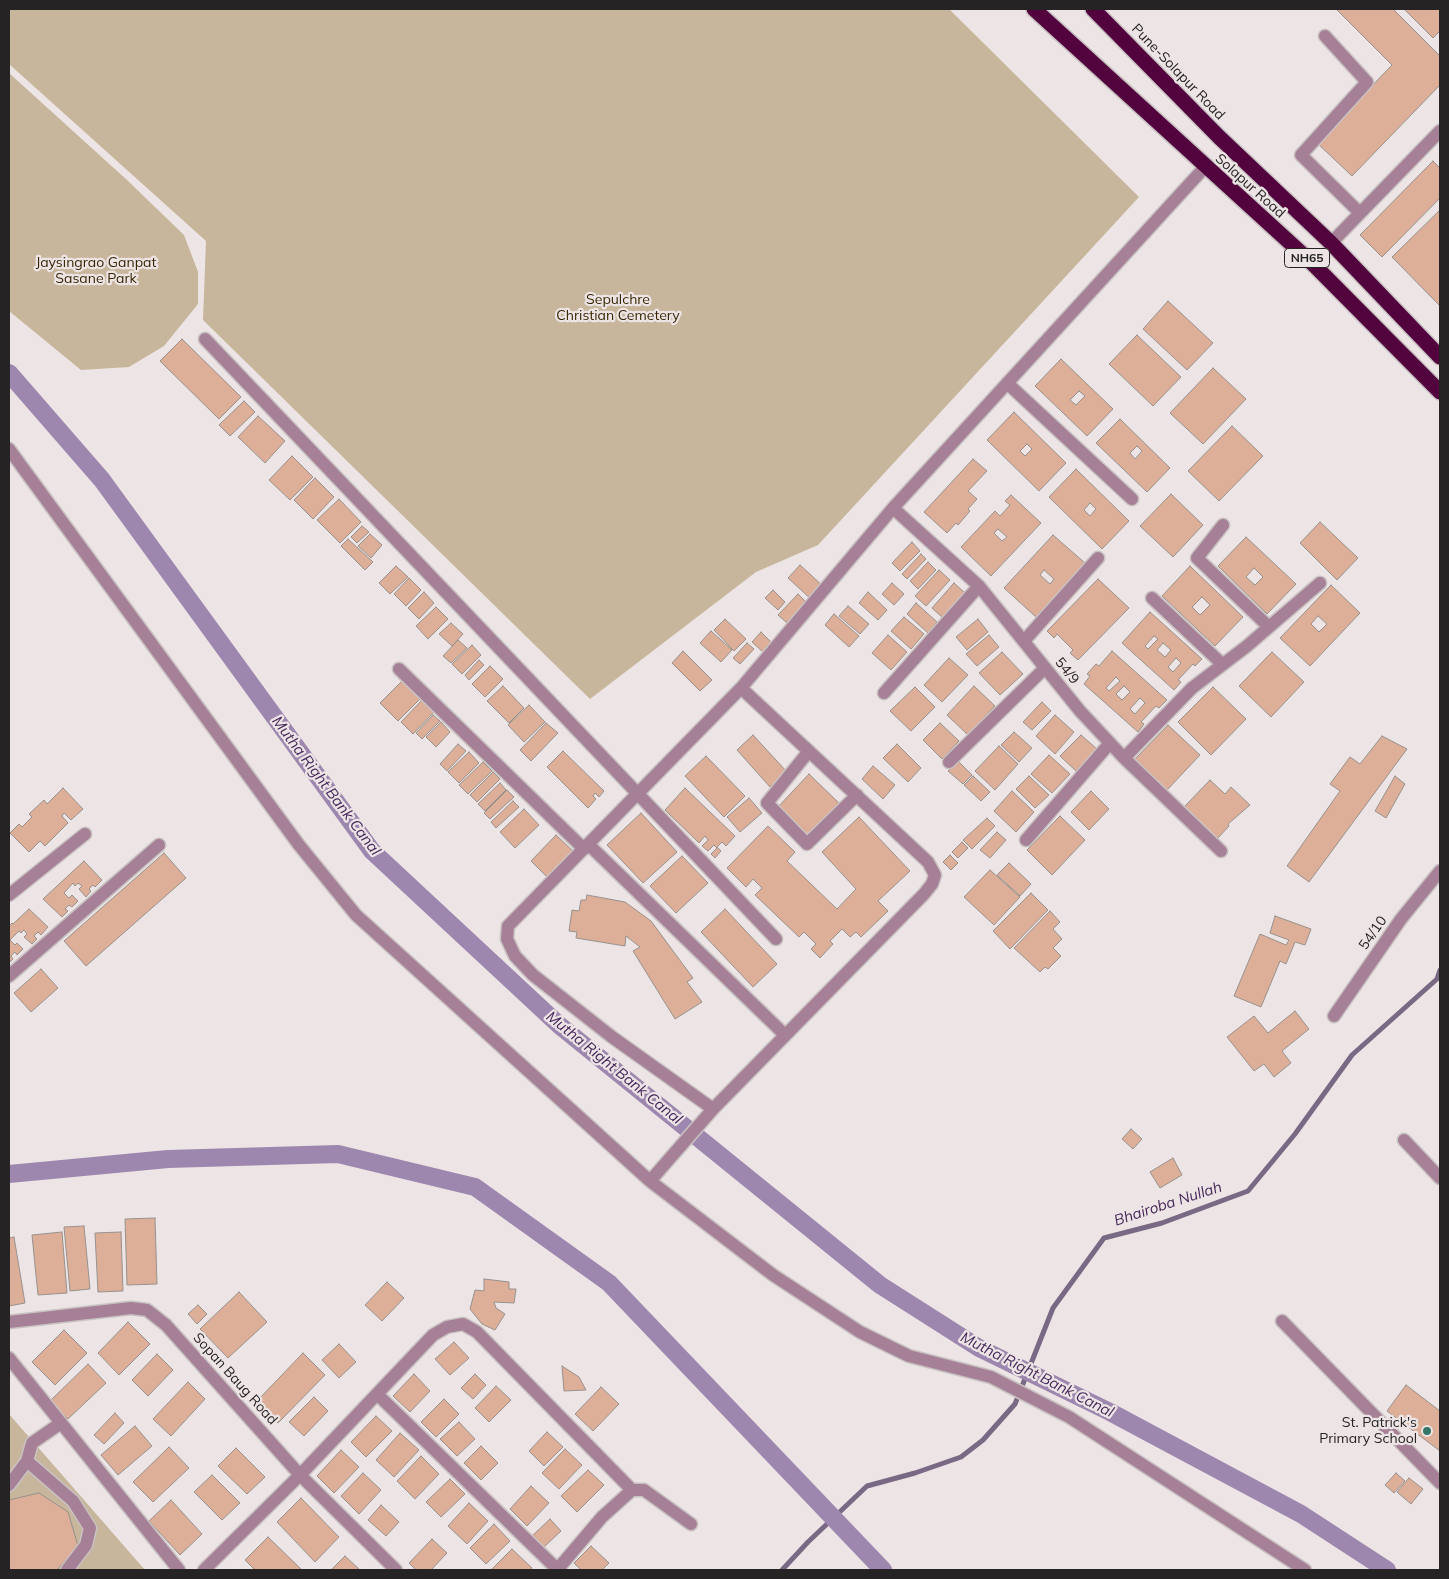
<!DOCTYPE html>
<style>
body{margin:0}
#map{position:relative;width:1449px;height:1579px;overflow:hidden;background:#ede5e5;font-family:Mulish,sans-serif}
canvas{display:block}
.frame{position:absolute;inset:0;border:10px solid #252323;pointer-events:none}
</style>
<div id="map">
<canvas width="1449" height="1579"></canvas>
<div class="frame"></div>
</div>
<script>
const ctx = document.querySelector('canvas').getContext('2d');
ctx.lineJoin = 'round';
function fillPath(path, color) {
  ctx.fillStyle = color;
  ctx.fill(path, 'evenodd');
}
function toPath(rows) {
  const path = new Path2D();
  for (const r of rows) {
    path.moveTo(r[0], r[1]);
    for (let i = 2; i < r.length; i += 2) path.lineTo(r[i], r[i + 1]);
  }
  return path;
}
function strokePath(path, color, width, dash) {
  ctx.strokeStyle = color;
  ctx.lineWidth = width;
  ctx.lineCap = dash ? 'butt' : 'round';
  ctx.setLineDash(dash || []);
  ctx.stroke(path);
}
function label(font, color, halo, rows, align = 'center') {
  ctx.font = font + ' Mulish,sans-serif';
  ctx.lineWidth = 4.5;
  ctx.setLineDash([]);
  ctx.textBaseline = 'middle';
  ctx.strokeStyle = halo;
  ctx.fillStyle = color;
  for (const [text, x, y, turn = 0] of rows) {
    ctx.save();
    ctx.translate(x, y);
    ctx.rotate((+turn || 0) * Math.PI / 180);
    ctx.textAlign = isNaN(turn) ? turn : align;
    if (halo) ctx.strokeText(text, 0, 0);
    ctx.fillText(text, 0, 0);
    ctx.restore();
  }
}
fillPath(toPath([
 [9,9,949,9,1139,197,818,545,756,572,590,699,203,320,206,241,9,64],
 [9,73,127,180,184,235,198,272,198,304,164,346,129,367,81,370,9,311],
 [9,1414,145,1570,9,1570]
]), '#c7b69b');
strokePath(toPath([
 [782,1570,808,1542,867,1486,915,1473,961,1457,983,1440,1015,1404,1053,1308,1104,1238,1162,1223,1248,1191,1295,1134,1352,1055,1437,979,1440,970]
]), '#7a6985', 5);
strokePath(toPath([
 [9,373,102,480,372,851,559,1025,880,1285,979,1348,1110,1412,1301,1514,1387,1570],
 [9,1174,168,1159,338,1154,475,1187,609,1283,883,1570]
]), '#9e87af', 18);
const building = toPath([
 [1336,9,1393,9,1440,56,1440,85,1352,176,1317,143,1392,65,1336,9],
 [1404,9,1440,9,1440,31,1433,38,1404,9],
 [1433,161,1440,168,1440,198,1382,257,1360,235,1433,161],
 [1440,210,1440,306,1392,257,1440,210],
 [1168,301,1213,343,1187,370,1143,329,1168,301],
 [1137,335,1181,377,1153,406,1109,364,1137,335],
 [182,339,241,397,219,419,160,361,182,339],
 [1061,359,1113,409,1087,436,1035,386,1061,359],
 [1079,391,1085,396,1076,405,1070,400,1079,391],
 [1213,368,1246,399,1203,444,1170,413,1213,368],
 [244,401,255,412,230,436,219,425,244,401],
 [1014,412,1066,463,1039,491,987,440,1014,412],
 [1027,444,1032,449,1025,456,1020,451,1027,444],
 [258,416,285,441,265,463,238,437,258,416],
 [1120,419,1170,468,1147,492,1096,443,1120,419],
 [1137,446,1142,451,1135,459,1130,453,1137,446],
 [1232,426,1263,456,1219,501,1188,471,1232,426],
 [292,456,313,477,290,500,269,480,292,456],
 [973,459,987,471,968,491,977,499,968,509,970,511,958,525,956,523,947,533,924,512,973,459],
 [1076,469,1129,521,1102,549,1049,497,1076,469],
 [1090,503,1096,509,1090,516,1084,510,1090,503],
 [315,478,334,497,313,519,294,500,315,478],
 [1171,494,1203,525,1173,557,1140,526,1171,494],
 [1011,495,1041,523,991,576,961,547,995,511,1000,516,1010,505,1005,501,1011,495],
 [998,529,1007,537,1002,541,994,533,998,529],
 [339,499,361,522,340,543,317,520,339,499],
 [1320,522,1358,558,1337,580,1300,543,1320,522],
 [362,526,369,532,357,543,351,537,362,526],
 [370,534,382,545,371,558,358,546,370,534],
 [1053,535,1085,563,1036,617,1004,588,1053,535],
 [1044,570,1054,579,1050,584,1040,575,1044,570],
 [1246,537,1296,584,1267,614,1218,566,1246,537],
 [1254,568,1263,577,1255,585,1246,577,1254,568],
 [348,539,373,562,365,570,341,546,348,539],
 [912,542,920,551,900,571,892,563,912,542],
 [921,554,926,559,907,579,902,574,921,554],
 [928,562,936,570,918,589,910,581,928,562],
 [800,565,824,587,812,600,788,578,800,565],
 [396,566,408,577,390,594,379,583,396,566],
 [1190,566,1243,617,1215,646,1162,596,1190,566],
 [1202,597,1210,605,1200,615,1192,607,1202,597],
 [939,570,950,580,926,606,915,596,939,570],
 [409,578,421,590,406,606,394,594,409,578],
 [1098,579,1129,608,1078,660,1070,653,1073,650,1057,634,1054,638,1047,631,1098,579],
 [892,583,904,594,894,605,882,594,892,583],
 [954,583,965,593,943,618,932,608,954,583],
 [1331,585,1360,613,1310,666,1280,638,1331,585],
 [1318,616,1327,624,1319,632,1311,624,1318,616],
 [773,590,785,602,778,610,765,598,773,590],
 [424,592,434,603,419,619,408,608,424,592],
 [868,592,887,610,878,620,859,603,868,592],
 [798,594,806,602,787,623,778,615,798,594],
 [916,603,937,622,928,633,907,614,916,603],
 [848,606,869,624,860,634,839,616,848,606],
 [436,607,448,619,428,639,416,626,436,607],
 [1150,612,1202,659,1195,666,1193,664,1178,680,1181,682,1174,690,1122,643,1150,612],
 [1154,636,1158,639,1148,649,1145,646,1154,636],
 [1163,643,1171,650,1165,657,1157,650,1163,643],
 [1176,658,1181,663,1173,672,1168,667,1176,658],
 [834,614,859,636,849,647,825,625,834,614],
 [904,617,924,634,911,649,891,631,904,617],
 [725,619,746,639,734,651,714,630,725,619],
 [978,619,988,632,967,650,956,637,978,619],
 [451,623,463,634,452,646,439,634,451,623],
 [711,631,732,650,721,662,700,643,711,631],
 [761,632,772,643,763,652,752,642,761,632],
 [888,635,907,652,891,670,872,653,888,635],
 [989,635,999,647,977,666,966,654,989,635],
 [458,640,467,648,451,663,443,656,458,640],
 [747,643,754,649,740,664,733,658,747,643],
 [472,645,481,655,462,674,452,664,472,645],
 [683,651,712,680,700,691,672,663,683,651],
 [1112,651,1167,700,1159,708,1156,706,1141,722,1144,724,1138,732,1084,684,1090,676,1087,674,1096,664,1099,666,1112,651],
 [1116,677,1120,681,1109,691,1106,688,1116,677],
 [1124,686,1130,692,1122,700,1116,694,1124,686],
 [1140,698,1145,703,1135,714,1130,709,1140,698],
 [1002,652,1023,674,1000,695,979,673,1002,652],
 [1272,652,1304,682,1271,717,1239,686,1272,652],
 [949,658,968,675,942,702,924,685,949,658],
 [479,660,484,665,469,680,465,675,479,660],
 [490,666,503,679,485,697,472,684,490,666],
 [404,679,422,697,398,721,380,703,404,679],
 [503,686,524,708,509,723,487,701,503,686],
 [974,686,995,706,968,735,947,715,974,686],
 [915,687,935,707,911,731,890,711,915,687],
 [1213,687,1246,719,1211,755,1178,722,1213,687],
 [423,699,435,711,413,734,401,722,423,699],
 [1042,702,1051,711,1032,730,1023,722,1042,702],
 [529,705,545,722,524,742,508,725,529,705],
 [433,715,440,721,422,739,416,733,433,715],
 [1055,715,1074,732,1055,754,1036,736,1055,715],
 [441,722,450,732,436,747,426,737,441,722],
 [546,723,558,733,531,761,520,750,546,723],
 [940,723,959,741,942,759,923,740,940,723],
 [1168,725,1200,755,1167,790,1135,759,1168,725],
 [1014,732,1032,748,1019,762,1001,745,1014,732],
 [753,735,787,772,770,787,737,750,753,735],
 [1081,735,1097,749,1076,771,1060,756,1081,735],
 [1382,736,1407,749,1309,882,1287,866,1340,791,1330,784,1350,757,1360,764,1382,736],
 [458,744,466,751,447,771,440,764,458,744],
 [897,744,921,768,908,782,883,758,897,744],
 [999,746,1018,764,995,790,975,771,999,746],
 [563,751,604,791,599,797,595,793,593,796,596,799,588,808,547,767,563,751],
 [469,752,479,763,459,783,448,772,469,752],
 [1049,755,1070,774,1052,793,1031,774,1049,755],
 [706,756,745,796,724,817,685,776,706,756],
 [958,761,972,775,963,784,948,771,958,761],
 [483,762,492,771,468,794,459,785,483,762],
 [873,766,895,785,883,799,862,779,873,766],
 [493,772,500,779,477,802,470,795,493,772],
 [809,774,842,806,809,839,777,808,809,774],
 [973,776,990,792,981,801,964,785,973,776],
 [1029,776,1049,795,1035,808,1016,789,1029,776],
 [1395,776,1405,784,1386,818,1375,811,1395,776],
 [1210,780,1225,794,1231,787,1250,805,1228,824,1229,826,1217,839,1184,807,1210,780],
 [500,783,506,790,485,811,478,804,500,783],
 [63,788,83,809,71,820,64,813,62,816,68,823,45,846,40,841,29,852,10,833,19,824,22,827,32,817,29,814,44,800,47,804,63,788],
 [685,788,735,836,726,846,722,842,717,847,721,851,715,858,711,854,717,848,714,845,708,851,702,846,708,840,705,836,699,843,665,810,685,788],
 [507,790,514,797,490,819,484,813,507,790],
 [1012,791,1034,812,1016,832,994,811,1012,791],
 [1091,791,1109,809,1089,830,1071,812,1091,791],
 [749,798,762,813,740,832,727,817,749,798],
 [513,801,519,807,496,828,491,822,513,801],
 [524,809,539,825,515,848,500,832,524,809],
 [641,813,677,852,643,883,607,845,641,813],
 [1060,816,1085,840,1052,875,1027,850,1060,816],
 [859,817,910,871,878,901,888,911,861,937,856,932,850,937,842,929,830,941,833,944,820,958,811,949,816,944,804,932,799,937,755,895,762,888,753,879,746,887,727,868,768,826,795,852,787,861,837,909,856,889,822,852,859,817],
 [987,818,995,826,972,849,963,840,987,818],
 [997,832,1006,840,990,858,980,850,997,832],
 [556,835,575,853,550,880,531,861,556,835],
 [962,842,968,848,958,858,952,852,962,842],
 [164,853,186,878,86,966,64,941,164,853],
 [950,855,958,863,951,870,943,862,950,855],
 [682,856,708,883,676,913,650,886,682,856],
 [84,861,102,880,95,887,93,885,89,889,91,891,86,897,79,889,82,886,78,883,75,886,73,883,64,893,69,898,72,895,78,901,72,907,69,905,65,909,68,911,62,917,43,899,84,861],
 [1009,863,1031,884,1020,896,997,875,1009,863],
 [990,870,1020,897,994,925,964,897,990,870],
 [1031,893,1048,910,1010,949,993,931,1031,893],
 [587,895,625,902,651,921,693,978,687,982,702,1002,675,1019,633,951,640,947,626,936,625,946,576,938,577,932,569,931,572,910,579,911,581,900,586,900,587,895],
 [29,909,48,927,41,935,38,932,34,936,37,939,32,944,24,937,27,934,24,930,21,933,19,931,10,940,15,945,17,943,23,949,17,955,15,952,11,956,13,959,9,963,9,926,12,923,13,924,29,909],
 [725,909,777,964,753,987,701,932,725,909],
 [1050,911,1060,922,1053,929,1062,939,1053,948,1061,956,1048,969,1045,967,1040,972,1014,948,1050,911],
 [1275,916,1311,929,1305,945,1295,942,1286,964,1280,961,1261,1007,1234,996,1260,934,1286,945,1289,940,1270,933,1275,916],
 [41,969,58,988,31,1012,14,993,41,969],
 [1295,1011,1309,1029,1282,1051,1291,1063,1274,1077,1264,1064,1254,1071,1227,1037,1254,1016,1268,1033,1295,1011],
 [1131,1129,1142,1139,1133,1149,1122,1139,1131,1129],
 [1173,1158,1182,1175,1160,1188,1150,1172,1173,1158],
 [155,1218,157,1284,127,1285,125,1219,155,1218],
 [84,1226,90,1289,70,1291,64,1227,84,1226],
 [62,1232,67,1293,38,1295,32,1235,62,1232],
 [121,1232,123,1291,98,1292,95,1233,121,1232],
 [14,1237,25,1303,9,1306,9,1238,14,1237],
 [484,1279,509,1282,509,1289,516,1289,514,1303,494,1302,496,1308,505,1314,495,1330,482,1324,470,1309,475,1290,484,1291,484,1279],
 [387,1282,404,1298,382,1321,365,1305,387,1282],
 [239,1292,267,1322,228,1358,200,1329,239,1292],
 [198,1305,207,1314,197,1324,188,1314,198,1305],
 [128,1322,150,1344,119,1375,98,1353,128,1322],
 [64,1330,87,1353,55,1385,32,1362,64,1330],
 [454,1342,469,1358,450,1375,435,1359,454,1342],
 [339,1344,356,1362,339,1378,322,1360,339,1344],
 [303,1353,325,1375,278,1423,256,1402,303,1353],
 [157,1354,173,1370,148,1396,132,1380,157,1354],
 [88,1364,106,1383,68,1419,50,1401,88,1364],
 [562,1366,579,1377,586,1390,564,1391,562,1366],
 [414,1374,430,1391,410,1412,393,1396,414,1374],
 [475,1374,486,1385,473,1399,461,1388,475,1374],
 [188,1382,205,1399,171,1436,153,1419,188,1382],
 [1406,1385,1440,1411,1440,1451,1387,1411,1406,1385],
 [496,1386,511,1400,489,1422,475,1408,496,1386],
 [601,1387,619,1404,593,1431,575,1414,601,1387],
 [314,1397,328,1411,304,1436,289,1422,314,1397],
 [444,1399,459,1414,436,1437,421,1422,444,1399],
 [115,1413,124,1423,104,1444,94,1435,115,1413],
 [376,1416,392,1431,366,1457,351,1442,376,1416],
 [459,1422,475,1439,457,1456,440,1439,459,1422],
 [135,1426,152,1446,118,1475,101,1455,135,1426],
 [547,1432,563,1447,544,1466,529,1451,547,1432],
 [400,1433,419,1450,394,1477,376,1460,400,1433],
 [481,1446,498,1463,481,1480,464,1463,481,1446],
 [169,1447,189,1468,153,1502,133,1482,169,1447],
 [236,1448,265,1477,247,1494,218,1466,236,1448],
 [565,1449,582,1465,559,1489,542,1473,565,1449],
 [341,1450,359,1467,334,1493,317,1476,341,1450],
 [421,1456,439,1474,415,1499,397,1481,421,1456],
 [588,1470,604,1485,577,1512,561,1496,588,1470],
 [363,1473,381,1490,359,1514,341,1496,363,1473],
 [1396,1473,1405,1481,1394,1493,1385,1485,1396,1473],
 [212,1475,240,1503,222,1520,194,1492,212,1475],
 [1409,1478,1423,1489,1411,1504,1397,1492,1409,1478],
 [450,1479,465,1494,441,1517,426,1502,450,1479],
 [531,1486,549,1503,527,1526,510,1509,531,1486],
 [39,1493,68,1512,78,1546,57,1570,9,1570,9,1500,39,1493],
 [301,1498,339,1537,315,1562,277,1522,301,1498],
 [171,1500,202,1534,180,1555,149,1521,171,1500],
 [469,1503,488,1521,467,1544,448,1526,469,1503],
 [381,1505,399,1522,386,1536,368,1520,381,1505],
 [550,1519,561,1531,544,1547,532,1536,550,1519],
 [494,1524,510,1541,486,1564,470,1548,494,1524],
 [268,1537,302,1570,255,1570,245,1560,268,1537],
 [432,1539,447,1553,431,1570,416,1570,409,1563,432,1539],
 [591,1546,609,1563,602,1570,581,1570,574,1563,591,1546],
 [512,1549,532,1568,530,1570,491,1570,512,1549],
 [345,1556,360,1570,331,1570,345,1556]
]);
fillPath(building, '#deaf98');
strokePath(building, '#97918d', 1);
const minor = toPath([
 [1325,36,1367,82,1301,155,1360,213],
 [1331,243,1440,131],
 [205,339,776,939],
 [1007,383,1132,499],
 [9,449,299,845,356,915,650,1181,773,1275,860,1332,909,1356,991,1377,1069,1417,1305,1570],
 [893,508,979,586,1080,711,1124,758,1221,851],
 [1223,525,1197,558,1269,627],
 [1152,598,1222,664],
 [1024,641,1098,558],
 [399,669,584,849],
 [884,693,979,586],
 [809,751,767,803,807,844,857,795],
 [1124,758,1192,688,1247,646,1320,583],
 [949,762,1045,668],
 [1026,840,1110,743],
 [588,844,785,1035],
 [9,895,85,834],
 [9,976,159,845],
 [1334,1016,1401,919,1440,871],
 [713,1109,612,1037,533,975,515,956,507,939,508,926,741,688,893,508,1205,167],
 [1404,1140,1440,1178],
 [650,1181,713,1109,924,894,932,884,935,875,928,862,741,688],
 [1282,1321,1440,1483],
 [9,1322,131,1308,147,1310,166,1325,300,1475,396,1570],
 [9,1358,179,1570],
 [377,1394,558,1570],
 [27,1461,73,1501,90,1528,86,1545,67,1570],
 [9,1485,27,1461,32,1443,61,1423],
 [204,1570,300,1475,433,1335,447,1327,463,1324,477,1332,632,1490],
 [557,1570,602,1517,632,1490,644,1490,691,1524]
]);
const highway = toPath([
 [1034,9,1310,261,1440,392],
 [1093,9,1219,137,1331,243,1440,357]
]);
strokePath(minor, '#c9c2c2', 15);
strokePath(highway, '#c9c2c2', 18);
strokePath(minor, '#a68096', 12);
strokePath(highway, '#52033d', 15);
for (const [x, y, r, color] of [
 [1427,1431,5,"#347667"]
]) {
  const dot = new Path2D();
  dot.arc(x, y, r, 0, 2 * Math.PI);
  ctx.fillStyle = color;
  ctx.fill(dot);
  strokePath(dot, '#ede5e5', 2);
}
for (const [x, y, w] of [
 [1307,258,45]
]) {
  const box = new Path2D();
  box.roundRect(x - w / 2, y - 9.5, w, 19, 4);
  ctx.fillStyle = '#ede5e5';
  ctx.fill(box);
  strokePath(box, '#252323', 1);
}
label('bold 12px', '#252323', null, [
 ["NH65",1307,258]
]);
label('14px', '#252323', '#ede5e5', [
 ["Pune-Solapur Road",1178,72,46],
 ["Solapur Road",1250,186,42],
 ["54/9",1067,671,51],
 ["54/10",1373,933,-55],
 ["Sopan Baug Road",235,1379,48]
]);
label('14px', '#382602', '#ede5e5', [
 ["Jaysingrao Ganpat",96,263],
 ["Sasane Park",96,279],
 ["Sepulchre",618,300],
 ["Christian Cemetery",618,316]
]);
label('14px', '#252323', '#ede5e5', [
 ["St. Patrick's",1417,1423],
 ["Primary School",1417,1439]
], 'right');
label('italic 15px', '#47275b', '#ede5e5', [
 ["Mutha Right Bank Canal",326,786,53],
 ["Mutha Right Bank Canal",614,1068,39],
 ["Bhairoba Nullah",1168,1204,-18],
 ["Mutha Right Bank Canal",1037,1375,27]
]);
</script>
